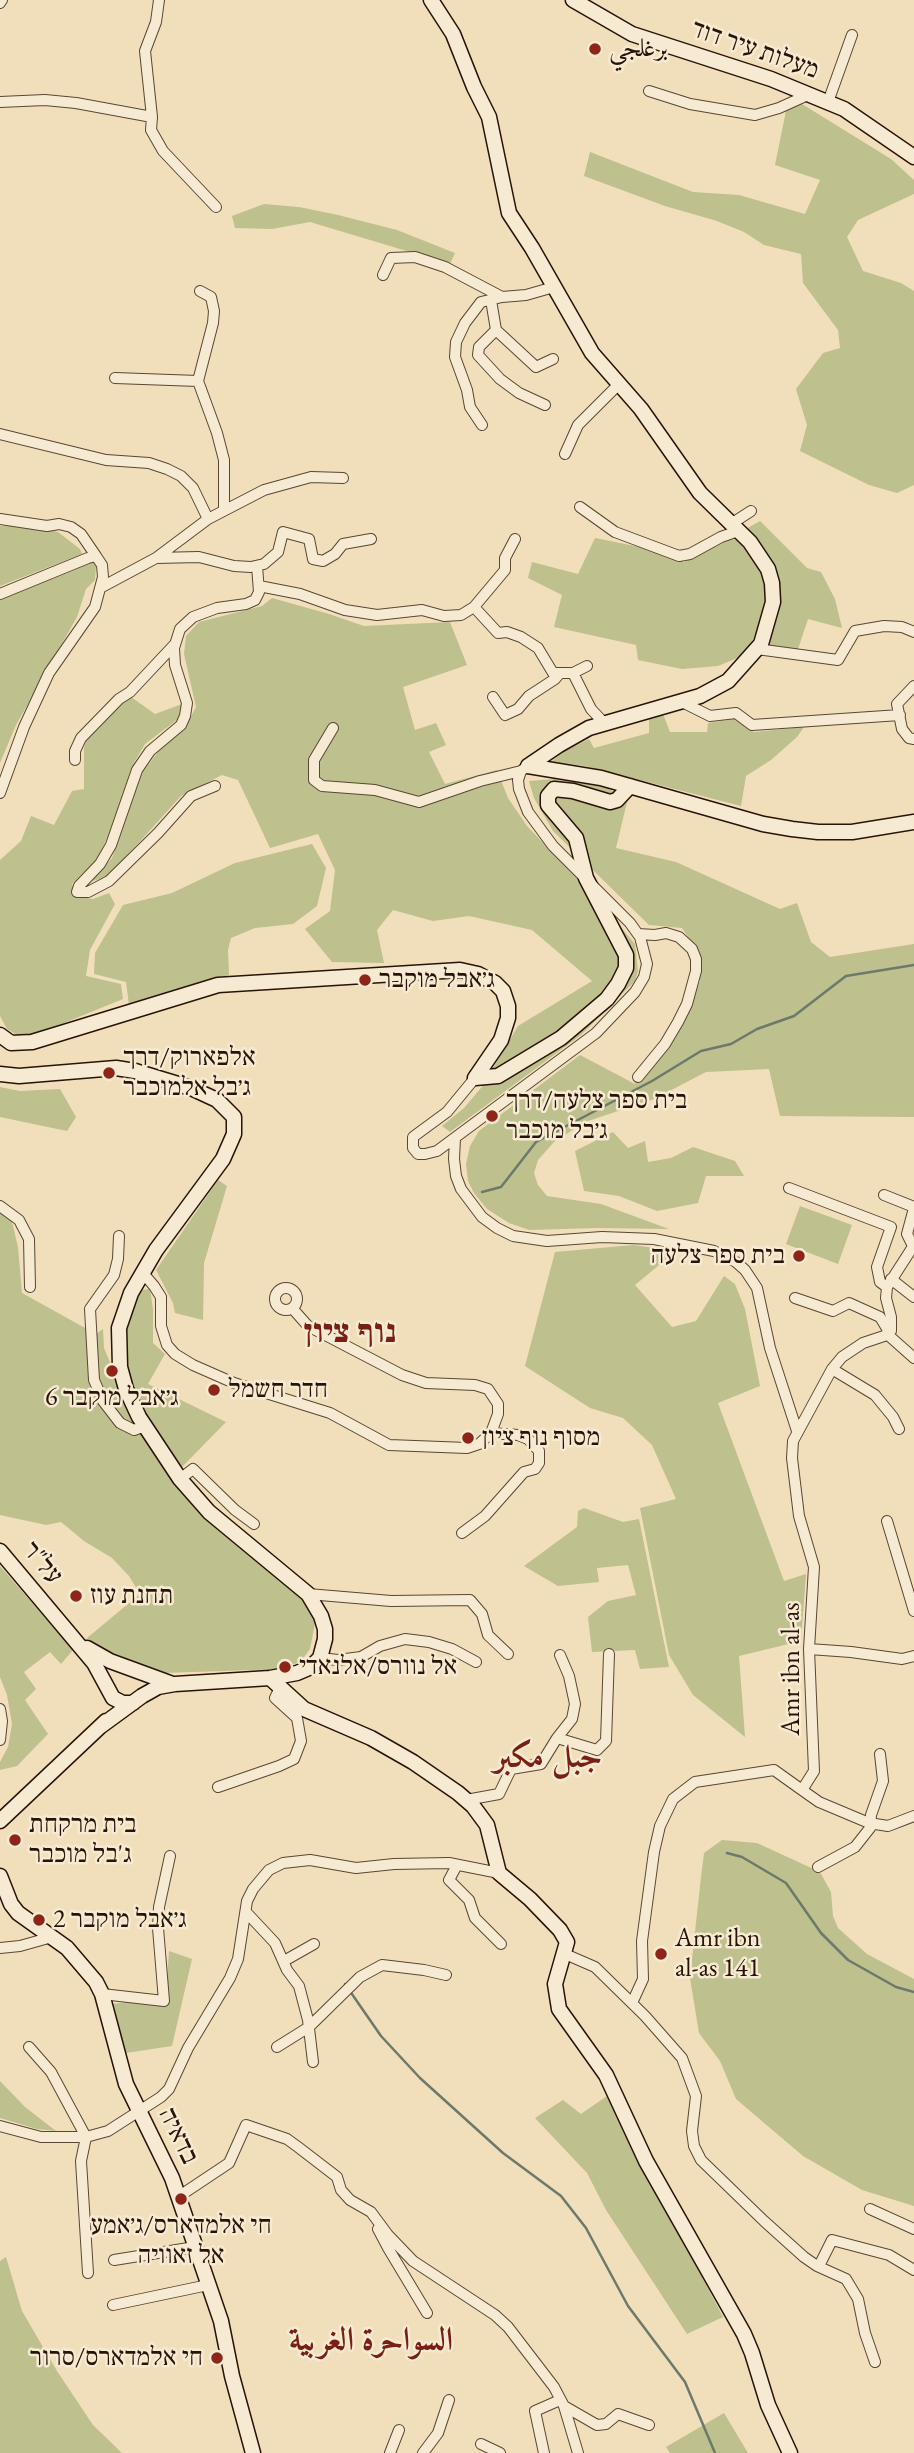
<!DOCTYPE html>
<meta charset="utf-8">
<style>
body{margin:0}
canvas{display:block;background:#f1debb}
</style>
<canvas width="914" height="2453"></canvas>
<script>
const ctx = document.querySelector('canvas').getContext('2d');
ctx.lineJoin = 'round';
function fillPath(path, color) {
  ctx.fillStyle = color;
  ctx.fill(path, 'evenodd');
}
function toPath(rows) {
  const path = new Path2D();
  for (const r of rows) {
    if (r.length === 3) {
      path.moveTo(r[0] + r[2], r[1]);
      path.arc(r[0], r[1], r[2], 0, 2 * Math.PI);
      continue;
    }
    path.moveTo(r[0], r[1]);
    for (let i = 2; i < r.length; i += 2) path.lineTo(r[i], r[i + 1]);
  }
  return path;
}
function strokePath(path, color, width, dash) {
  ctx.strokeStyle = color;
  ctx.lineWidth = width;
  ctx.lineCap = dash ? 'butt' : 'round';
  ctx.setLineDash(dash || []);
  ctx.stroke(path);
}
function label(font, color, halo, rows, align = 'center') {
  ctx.font = font + ' "EB Garamond",Amiri,"Frank Ruhl Libre",serif';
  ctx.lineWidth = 5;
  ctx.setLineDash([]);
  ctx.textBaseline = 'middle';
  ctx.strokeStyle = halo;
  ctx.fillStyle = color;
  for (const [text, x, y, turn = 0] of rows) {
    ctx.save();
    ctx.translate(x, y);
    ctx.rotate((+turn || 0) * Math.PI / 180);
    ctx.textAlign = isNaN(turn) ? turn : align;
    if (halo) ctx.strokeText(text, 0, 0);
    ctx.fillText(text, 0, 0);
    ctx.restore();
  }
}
fillPath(toPath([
 [789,96,891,159,914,180,914,194,858,220,847,237,863,271,901,283,914,291,914,485,897,493,869,485,800,451,807,425,796,389,823,353,840,348,838,330,803,283,801,254,764,245,744,232,717,221,665,206,584,176,590,152,693,192,739,195,805,214,820,180,775,165],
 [264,204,299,207,338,215,397,230,455,253,450,264,310,222,272,229,235,228,232,216],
 [760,521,807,568,821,572,835,599,842,628,808,619,797,652,770,645,778,586,746,529],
 [31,525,58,532,80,549,82,554,0,586,0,526],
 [595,538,660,551,684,562,731,539,743,541,768,581,767,606,758,632,742,656,718,666,682,669,638,660,636,645,554,627,562,595,528,578,532,562,578,574],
 [91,558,96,565,95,580,86,589,77,617,16,725,0,763,0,599,75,570],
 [272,598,329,614,364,626,450,622,467,665,403,687,415,730,436,723,446,745,429,752,445,784,497,770,508,798,527,826,596,898,635,944,638,971,635,981,581,1035,450,1132,442,1126,464,1108,481,1088,518,1026,592,981,532,930,469,916,433,921,393,910,377,930,384,963,332,962,305,929,330,911,335,870,318,834,270,848,238,780,222,775,181,796,124,859,104,878,92,881,112,858,140,776,158,752,186,726,196,707,184,654,186,636,199,622,262,606],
 [124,692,155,714,182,704,178,719,145,744,134,763,108,836,97,859,72,884,75,894,81,897,93,899,109,893,115,904,90,950,86,976,121,984,123,999,32,1036,17,1035,7,1029,0,1016,0,860,21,841,31,816,54,825,72,791,84,789,84,748,90,726],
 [663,714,670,732,707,732,708,723,735,719,754,732,804,727,797,737,771,760,746,776,741,806,585,766,551,762,563,752,589,739,594,748,649,733,649,719],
 [554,779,604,787,628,798,616,848,676,862,780,909,797,903,811,942,830,957,914,944,914,1117,780,1116,769,1069,706,1072,654,1099,585,1122,554,1142,538,1160,534,1173,538,1185,547,1196,601,1204,669,1229,597,1228,529,1230,509,1223,487,1209,474,1193,468,1181,466,1164,470,1146,479,1131,580,1055,635,1084,669,1045,689,1008,700,981,699,953,682,928,649,925,553,831,534,798,529,781],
 [312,844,326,868,317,906,293,924,255,928,231,938,228,950,229,975,129,1005,126,982,94,974,95,953,123,905,172,893,235,863],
 [0,1087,20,1091,60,1089,76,1117,67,1131,0,1117],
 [613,1132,628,1148,645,1141,648,1162,671,1158,693,1147,735,1161,744,1176,706,1176,698,1203,657,1211,619,1196,584,1191,575,1151],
 [218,1180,227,1186,204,1263,203,1320,175,1313,173,1303,156,1270],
 [800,1206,852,1225,838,1264,786,1244],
 [0,1213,12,1222,18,1247,22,1293,96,1334,103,1329,104,1348,132,1415,164,1463,304,1598,316,1618,310,1649,301,1661,283,1669,163,1673,101,1648,87,1638,140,1594,129,1576,112,1558,84,1541,61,1522,46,1525,0,1515],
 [633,1245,676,1251,635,1285,672,1327,696,1321,724,1276,735,1284,745,1309,760,1386,718,1403,784,1581,806,1574,801,1641,739,1656,745,1737,693,1695,669,1655,640,1508,676,1499,652,1445,623,1418,590,1408,525,1366,555,1252],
 [150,1289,153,1309,153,1343,165,1354,148,1384,226,1422,180,1469,143,1411,128,1377,125,1319,141,1290],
 [584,1508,623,1522,639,1519,669,1667,640,1669,635,1650,592,1652,588,1617,608,1601,636,1595,628,1565,597,1568,599,1582,558,1586,524,1566,577,1527,578,1511],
 [0,1566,73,1650,61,1664,50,1652,24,1672,36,1689,25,1700,48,1734,17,1766,0,1770,0,1762,8,1747,12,1724,7,1695,0,1677],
 [722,1840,757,1843,820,1872,831,1892,833,1916,838,1928,867,1954,914,1979,914,2206,862,2190,803,2156,736,2099,720,2061,699,2033,690,1978,701,1877,704,1853],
 [169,1951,192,1959,172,2046,126,2053,113,2004,166,1996],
 [0,2081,25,2107,56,2131,37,2129,0,2118],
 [607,2096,723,2317,687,2334,606,2210,587,2173,535,2118,563,2100,581,2114],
 [6,2257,22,2311,57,2371,93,2425,122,2453,0,2453,0,2261],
 [724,2413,748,2453,670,2453,666,2447]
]), '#bec08d');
strokePath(toPath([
 [482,1192,501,1187,536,1142,652,1081,701,1051,731,1044,757,1029,794,1016,846,976,914,965],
 [727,1853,742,1857,786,1883,821,1933,848,1960,896,1987,914,1992],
 [345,1984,381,2036,420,2078,503,2153,561,2196,586,2228,628,2306,685,2382,715,2453]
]), '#6d796b', 2.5);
const street = toPath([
 [159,0,156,22,145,51,152,117,151,130,163,151,216,207],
 [0,3,2,0],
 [649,91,690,104,755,115,779,108,810,94],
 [0,102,45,100,76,103,152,117],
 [828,102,852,35],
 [383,275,391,258,415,257,445,267,502,297,526,295,554,287],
 [200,291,211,297,214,311,213,323,198,381,217,433,224,460,224,510],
 [491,300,496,330,479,347,478,355,500,379,519,393,545,405],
 [496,330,536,367,553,359],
 [115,378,198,381],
 [482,425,470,407,467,390,455,357,456,342,465,323,481,302,502,297],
 [0,434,106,460,149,463,167,469,181,476,193,488,208,519],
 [565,454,578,425,620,383],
 [580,507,615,532,679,556,690,554,721,537,738,531],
 [0,519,47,526,59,524,71,527,81,534,96,556],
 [731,524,751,511],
 [156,558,199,557,234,566,251,567,264,564,278,552,283,532,309,539,313,559,323,561,335,554,343,544,371,539],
 [259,586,300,594,345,610,377,615,422,610,444,616,461,615,474,607,505,570,505,558,515,539],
 [100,588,156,558,208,519,264,490,311,477,343,478],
 [0,594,88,558,96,556,102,565,103,577,95,607,49,673,24,727,0,793],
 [474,607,498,633,507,632,521,637,538,648,553,673,573,673,591,709,605,724],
 [757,649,838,660,855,631,884,626,902,627,914,632],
 [573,673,587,666],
 [914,686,897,704,902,729,909,738,914,739],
 [493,697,505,715,518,709,529,696,555,679,560,673],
 [682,702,710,716,736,713,752,725,900,715],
 [333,728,314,760,314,780,322,786,375,790,419,802,480,781,521,771],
 [75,760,75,751,81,738,119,699,130,692,175,644],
 [215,786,191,796,158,833,109,881,88,892,77,892,79,886,100,864,111,845,137,770,150,751,181,725,185,716,187,703,175,665,174,648,180,629,193,617,217,608,246,604,255,600,259,592,257,566],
 [638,934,655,935,666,933,679,937,692,949,696,959,696,971,687,1004,678,1022,665,1044,638,1077],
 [475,1078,447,1112,413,1137,413,1148,418,1154,425,1154,437,1151,596,1033,635,992,644,977,647,964,640,937,630,923,553,846,528,812,519,789,518,780,521,771,528,766],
 [455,1138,454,1159,456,1176,461,1189,482,1217,497,1228,513,1236,547,1241,602,1237,654,1239,714,1251,736,1262,745,1270,757,1288,770,1348,797,1431],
 [789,1188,891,1227,877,1267,880,1282,887,1287],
 [884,1195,914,1207],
 [0,1206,19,1220,29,1239,30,1287],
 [914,1208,907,1234,914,1248],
 [119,1236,118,1259,114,1275,90,1309,94,1380,103,1401,120,1423,134,1430,145,1426],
 [142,1272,154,1286,161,1297,161,1326,167,1345,175,1354,193,1365,234,1383,330,1413,389,1445,467,1448,479,1444,491,1433,498,1414,498,1404,488,1389,475,1385,426,1383,402,1375,308,1326,292,1308],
 [891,1279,914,1297],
 [286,1299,11],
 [795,1298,833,1311,849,1303,880,1317,889,1332],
 [887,1334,914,1358],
 [832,1369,875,1395,893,1417,899,1429],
 [180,1479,193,1469,235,1510,254,1524],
 [887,1521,914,1611],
 [462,1533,485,1516,524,1472,535,1469,539,1463,539,1451,528,1439,518,1435,491,1433],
 [308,1594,391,1601,470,1600,482,1614,488,1635,508,1654],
 [809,1649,851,1652,902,1659,914,1656],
 [320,1658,338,1660,361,1657,380,1646,405,1639,429,1642,452,1649,476,1662],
 [0,1709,2,1721,0,1740],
 [557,1738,572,1719,575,1704,569,1676,560,1655],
 [218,1787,279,1766,294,1759,301,1741,297,1718,275,1698,280,1688],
 [802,1790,819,1802,869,1823,888,1826,914,1816],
 [466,1800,499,1794,511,1769,541,1764,557,1738,597,1750,606,1741,609,1654],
 [457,1865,449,1880,469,1900,475,1918,501,1944],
 [818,1867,855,1847,870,1828,871,1815,883,1781,880,1754],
 [246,1912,275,1943,287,1970,299,1986,308,2020,313,2062],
 [0,1948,20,1946,52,1937],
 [565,1954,595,1967,645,2016,682,2058,696,2096,692,2131,694,2146,701,2160,764,2221,804,2257,817,2266,846,2279,858,2299,865,2333,875,2362],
 [284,1961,314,1944],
 [102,1994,164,2001,158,1928,159,1907,170,1856],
 [632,2003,643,1979,642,1941,654,1852,660,1826,673,1799,695,1782,774,1770,802,1790,814,1771,809,1649,814,1567,799,1516,792,1458,793,1441,832,1369,842,1357,863,1343,884,1336,891,1331,891,1317,886,1298,887,1287,914,1245],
 [29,2047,51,2072,86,2137,81,2161,88,2273],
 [277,2047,309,2027,360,1977,382,1965,424,1970,446,1975],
 [0,2126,41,2137,86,2137,108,2131,161,2097,169,2089,188,2048,230,1978,238,1959,247,1901,253,1889,269,1870,283,1863,310,1860,356,1868,394,1864,449,1863,499,1873],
 [178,2197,229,2163,246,2125,287,2139,298,2147,337,2177,341,2190,350,2200,371,2212,388,2235,413,2261,495,2315,508,2327,554,2387,564,2406,578,2453],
 [870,2209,914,2229],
 [378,2229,388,2248,427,2313],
 [114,2260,195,2247],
 [819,2266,832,2240,889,2255,914,2270],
 [113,2305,208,2285],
 [564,2406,597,2425,606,2424,618,2414,649,2425],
 [481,2444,500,2453],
 [390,2453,399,2430],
 [423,2453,438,2433,449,2400],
 [544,2453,535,2411,560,2400]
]);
const secondary = toPath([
 [431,0,453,34,474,87,489,117,509,213,532,248,592,353,641,409,700,493,750,542,768,569,772,583,773,602,761,644,728,681,700,696,589,728,559,745,528,766],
 [573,0,632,34,771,79,844,109,914,157],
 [528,766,601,778,763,824,792,829,818,832,852,832,914,822],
 [0,1035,11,1043,32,1042,218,985,460,970,478,974,495,983,503,991,508,1006,508,1018,501,1040,475,1078],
 [0,1074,19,1076,116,1068,135,1071,191,1088,217,1100,234,1117,234,1134,223,1159,156,1250,131,1293,119,1328,120,1367,126,1389,139,1417,180,1479,209,1512,308,1594,321,1616,325,1629,325,1639,320,1658,311,1667,297,1673,270,1678,175,1684,158,1687,142,1696,101,1726],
 [475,1078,498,1076,561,1038,607,999,618,984,626,968,626,955,586,878,576,838,548,805,548,796,554,789,573,791,610,802,617,800,630,786],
 [0,1551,94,1663,113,1698,123,1703,133,1703],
 [87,1648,110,1661,170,1683],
 [270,1678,304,1709,371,1738,413,1762,458,1793,473,1806,487,1825,499,1873,530,1899,560,1930,567,1942,555,1984,559,2009,606,2075,646,2161,744,2334,752,2353,768,2405,790,2453],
 [0,1821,106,1721],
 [0,1876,11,1904,18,1913,67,1948,96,1982,102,1994,126,2084,172,2178,221,2321,232,2376,253,2453]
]);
strokePath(street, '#5a4633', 12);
strokePath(secondary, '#281406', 17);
strokePath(street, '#f6ead3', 10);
strokePath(secondary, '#f6ead3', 14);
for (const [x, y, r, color] of [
 [595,49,7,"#8f2418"],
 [365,980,7,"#8f2418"],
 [109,1073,7,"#8f2418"],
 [492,1116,7,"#8f2418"],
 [799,1256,7,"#8f2418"],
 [112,1371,7,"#8f2418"],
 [214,1390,7,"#8f2418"],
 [468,1438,7,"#8f2418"],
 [76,1596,7,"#8f2418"],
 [285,1667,7,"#8f2418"],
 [15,1840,7,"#8f2418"],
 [39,1920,7,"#8f2418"],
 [661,1954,7,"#8f2418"],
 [181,2199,7,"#8f2418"],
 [217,2358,7,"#8f2418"]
]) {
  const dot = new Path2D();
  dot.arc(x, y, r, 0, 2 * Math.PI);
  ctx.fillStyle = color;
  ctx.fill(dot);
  strokePath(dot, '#f6ead3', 2.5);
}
label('26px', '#281406', '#f6ead3', [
 ["برغلجي",609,49],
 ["ג׳אבל מוקבר",379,980],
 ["אלפארוק/דרך",123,1058],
 ["ג׳בל אלמוכבר",123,1088],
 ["בית ספר צלעה/דרך",506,1101],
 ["ג׳בל מוכבר",506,1131],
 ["בית ספר צלעה",785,1256,"right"],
 ["חדר חשמל",228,1390],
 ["ג׳אבל מוקבר 6",112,1398,"center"],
 ["מסוף נוף ציון",482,1438],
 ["תחנת עוז",90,1596],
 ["אל נוורס/אלנאדי",299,1667],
 ["בית מרקחת",29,1825],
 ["ג'בל מוכבר",29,1855],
 ["ג׳אבל מוקבר 2",53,1920],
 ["Amr ibn",675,1939],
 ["al-as 141",675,1969],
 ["חי אלמדארס/ג׳אמע",181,2226,"center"],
 ["אל זאוויה",181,2256,"center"],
 ["חי אלמדארס/סרור",203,2358,"right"]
], 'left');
label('26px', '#281406', '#f6ead3', [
 ["מעלות עיר דוד",755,50,19],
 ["על\"ר",42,1563,50],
 ["Amr ibn al-as",792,1669,-90],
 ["בדאיה",178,2136,64]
]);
label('bold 33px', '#7a1f14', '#f6ead3', [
 ["נוף ציון",350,1333],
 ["جبل مكبر",548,1758],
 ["السواحرة الغربية",371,2341]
]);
</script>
